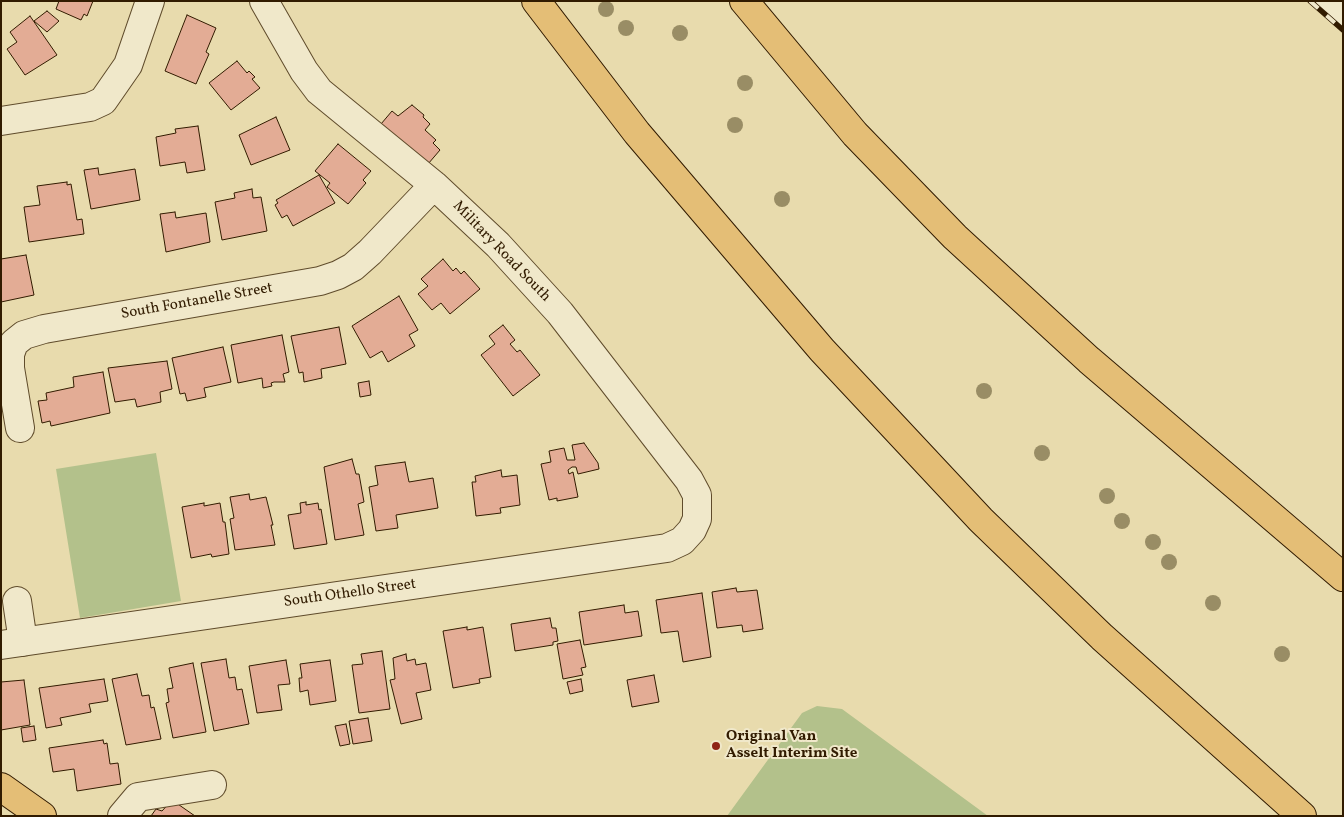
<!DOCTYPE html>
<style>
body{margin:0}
#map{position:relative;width:1344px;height:817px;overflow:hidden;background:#e8dbad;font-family:Vollkorn,serif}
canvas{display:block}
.frame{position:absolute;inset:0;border:2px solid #311b00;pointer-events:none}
</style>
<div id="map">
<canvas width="1344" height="817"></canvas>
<div class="frame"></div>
</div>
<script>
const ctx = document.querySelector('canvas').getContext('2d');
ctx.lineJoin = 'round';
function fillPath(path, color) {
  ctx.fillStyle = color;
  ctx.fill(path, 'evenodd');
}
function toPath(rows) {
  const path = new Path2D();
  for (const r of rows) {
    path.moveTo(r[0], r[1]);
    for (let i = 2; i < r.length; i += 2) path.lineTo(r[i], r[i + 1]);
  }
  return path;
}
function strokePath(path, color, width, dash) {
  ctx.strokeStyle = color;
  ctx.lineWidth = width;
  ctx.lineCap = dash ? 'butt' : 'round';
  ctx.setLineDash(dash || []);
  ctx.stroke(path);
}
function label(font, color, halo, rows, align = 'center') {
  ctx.font = font + ' Vollkorn,serif';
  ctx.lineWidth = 4;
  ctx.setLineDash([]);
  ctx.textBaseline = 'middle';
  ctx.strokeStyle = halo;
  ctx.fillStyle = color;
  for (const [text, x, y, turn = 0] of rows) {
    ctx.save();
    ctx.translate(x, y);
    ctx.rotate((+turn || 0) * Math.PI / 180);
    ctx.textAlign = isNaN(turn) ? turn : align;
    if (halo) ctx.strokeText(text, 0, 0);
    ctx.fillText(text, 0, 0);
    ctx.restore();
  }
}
fillPath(toPath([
 [156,453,181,601,80,618,56,469],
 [817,706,842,709,988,816,727,816,802,713]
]), '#b3c18b');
const building = toPath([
 [59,1,93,1,87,16,84,14,81,20,56,9,59,1],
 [47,11,59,21,47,32,34,21,47,11],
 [187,15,216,28,206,52,209,54,196,84,165,71,187,15],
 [30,16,57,55,25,75,7,49,17,42,10,32,30,16],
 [237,61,247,73,249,71,255,77,252,79,260,88,231,110,209,83,237,61],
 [412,105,424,115,423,117,430,124,425,130,436,140,433,143,440,150,428,164,381,124,392,111,398,116,412,105],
 [276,117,290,150,251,165,239,135,276,117],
 [198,126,205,170,187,173,185,162,160,166,156,137,176,133,175,129,198,126],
 [338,144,371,171,363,180,366,183,348,204,327,187,330,183,315,171,338,144],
 [98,168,99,175,135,169,140,200,91,209,84,170,98,168],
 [319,175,335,203,293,226,287,215,282,218,275,205,278,203,276,200,319,175],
 [67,182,67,185,71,184,77,220,82,219,84,234,29,242,24,207,40,205,37,186,67,182],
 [252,189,253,198,261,197,267,231,222,240,215,202,235,198,234,193,252,189],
 [175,212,176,218,206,213,210,242,166,252,160,214,175,212],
 [26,255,34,295,1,302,1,259,26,255],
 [443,259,453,271,456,268,461,274,464,271,480,289,450,314,441,303,432,310,418,294,428,286,421,279,443,259],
 [399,296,418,330,409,335,415,346,388,362,382,351,370,358,352,326,399,296],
 [503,325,515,340,510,344,517,352,520,350,540,375,513,396,481,355,495,344,489,336,503,325],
 [339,327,346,364,321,369,322,378,304,382,303,372,299,373,291,336,339,327],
 [282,335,289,372,283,374,285,382,274,382,271,383,272,386,263,388,262,378,238,383,231,345,282,335],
 [223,347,231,382,204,388,206,397,187,401,185,393,180,394,172,358,223,347],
 [167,361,172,389,160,392,161,402,137,407,135,399,115,402,108,368,167,361],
 [103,372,110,413,51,426,50,421,42,423,38,401,47,400,46,393,74,387,73,377,103,372],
 [369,381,371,395,360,397,358,383,369,381],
 [584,443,598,463,599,469,578,474,576,467,572,467,568,470,569,474,573,472,578,497,557,501,557,498,549,500,541,464,551,462,549,451,564,448,567,460,575,460,572,445,584,443],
 [352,459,356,474,359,474,364,502,358,504,364,535,335,540,324,467,352,459],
 [405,462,409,482,433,478,438,508,396,515,398,528,376,531,369,487,378,485,375,466,405,462],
 [501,470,502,477,517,475,520,505,500,508,501,513,476,516,472,482,476,482,475,476,501,470],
 [249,494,250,500,266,497,273,525,271,525,275,545,235,550,230,519,234,518,230,497,249,494],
 [306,502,306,505,318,503,319,510,321,509,327,544,294,549,288,515,301,513,300,503,306,502],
 [204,503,204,506,220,503,223,522,225,522,229,554,212,557,211,554,191,558,182,507,204,503],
 [736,588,737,592,757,590,763,629,743,632,742,625,717,628,712,592,736,588],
 [702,593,711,657,683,662,678,631,661,633,656,600,702,593],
 [624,605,625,613,638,611,642,636,584,645,579,612,624,605],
 [550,618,552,628,556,628,558,641,553,642,553,645,515,651,511,624,550,618],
 [467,627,467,630,483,627,491,677,479,679,480,683,453,688,443,631,467,627],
 [580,640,586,667,581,668,583,675,563,679,557,644,580,640],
 [382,651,390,709,359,713,352,665,363,664,361,654,382,651],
 [406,654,407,661,415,659,416,665,426,663,431,690,416,693,422,719,401,724,390,680,395,679,393,658,406,654],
 [226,659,229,678,235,677,237,690,242,689,249,724,214,731,201,663,226,659],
 [286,660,290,684,278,685,282,710,257,713,249,666,286,660],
 [330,660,336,701,310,705,308,690,300,692,299,678,302,678,300,664,330,660],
 [193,663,206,732,173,738,166,703,169,702,167,689,173,688,169,668,193,663],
 [137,674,142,696,149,695,151,708,154,707,161,739,126,745,112,679,137,674],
 [654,675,659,702,632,707,627,680,654,675],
 [104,679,108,701,89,704,91,712,60,718,62,725,46,728,39,688,104,679],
 [581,679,583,691,570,694,567,682,581,679],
 [24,680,30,725,1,730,1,682,24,680],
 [368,718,372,741,353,744,349,721,368,718],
 [346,724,350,744,340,746,335,726,346,724],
 [34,726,36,740,23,742,21,728,34,726],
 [103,740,104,744,107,743,110,764,118,763,121,784,77,791,74,769,53,772,49,748,103,740],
 [172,800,195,816,151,816,156,809,162,811,172,800]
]);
fillPath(building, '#e3ac95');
strokePath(building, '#311b00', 1);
const minor = toPath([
 [1330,1,1343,13],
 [1,121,90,107,103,101,128,65,150,1],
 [20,428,10,368,10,354,14,343,24,335,44,329,320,281,338,275,353,267,370,252,434,185],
 [17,601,23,642],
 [1,645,667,548,682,541,692,530,697,519,697,495,689,480,560,313,498,245,434,185,319,91,304,71,264,1],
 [122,816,138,797,212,785]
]);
const major = toPath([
 [1,787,42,816]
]);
const highway = toPath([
 [536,1,637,133,822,350,981,520,1102,637,1302,816],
 [744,1,855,134,955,237,1089,360,1343,577]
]);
strokePath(minor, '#5f4b2b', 30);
strokePath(major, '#311b00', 30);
strokePath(highway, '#311b00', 30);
strokePath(minor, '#f0e8ca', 28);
strokePath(major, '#e4be76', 28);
strokePath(highway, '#e4be76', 28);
const rail = toPath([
 [1310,1,1343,30]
]);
strokePath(rail, '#311b00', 5.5);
strokePath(rail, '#f0e8ca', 4, [11]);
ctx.fillStyle = '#998d65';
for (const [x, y] of [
 [606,9],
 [626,28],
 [680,33],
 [745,83],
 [735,125],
 [782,199],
 [984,391],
 [1042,453],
 [1107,496],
 [1122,521],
 [1153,542],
 [1169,562],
 [1213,603],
 [1282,654]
]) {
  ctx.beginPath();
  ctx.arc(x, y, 8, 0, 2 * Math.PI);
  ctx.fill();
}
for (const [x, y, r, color] of [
 [716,746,5,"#8f2418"]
]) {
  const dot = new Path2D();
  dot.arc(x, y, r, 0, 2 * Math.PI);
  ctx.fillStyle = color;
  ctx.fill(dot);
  strokePath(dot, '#f0e8ca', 2);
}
label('15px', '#311b00', '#f0e8ca', [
 ["Military Road South",501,252,46],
 ["South Fontanelle Street",197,302,-10],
 ["South Othello Street",350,594,-8]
]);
label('bold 15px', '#311b00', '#f0e8ca', [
 ["Original Van",726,737],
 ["Asselt Interim Site",726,754]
], 'left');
</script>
